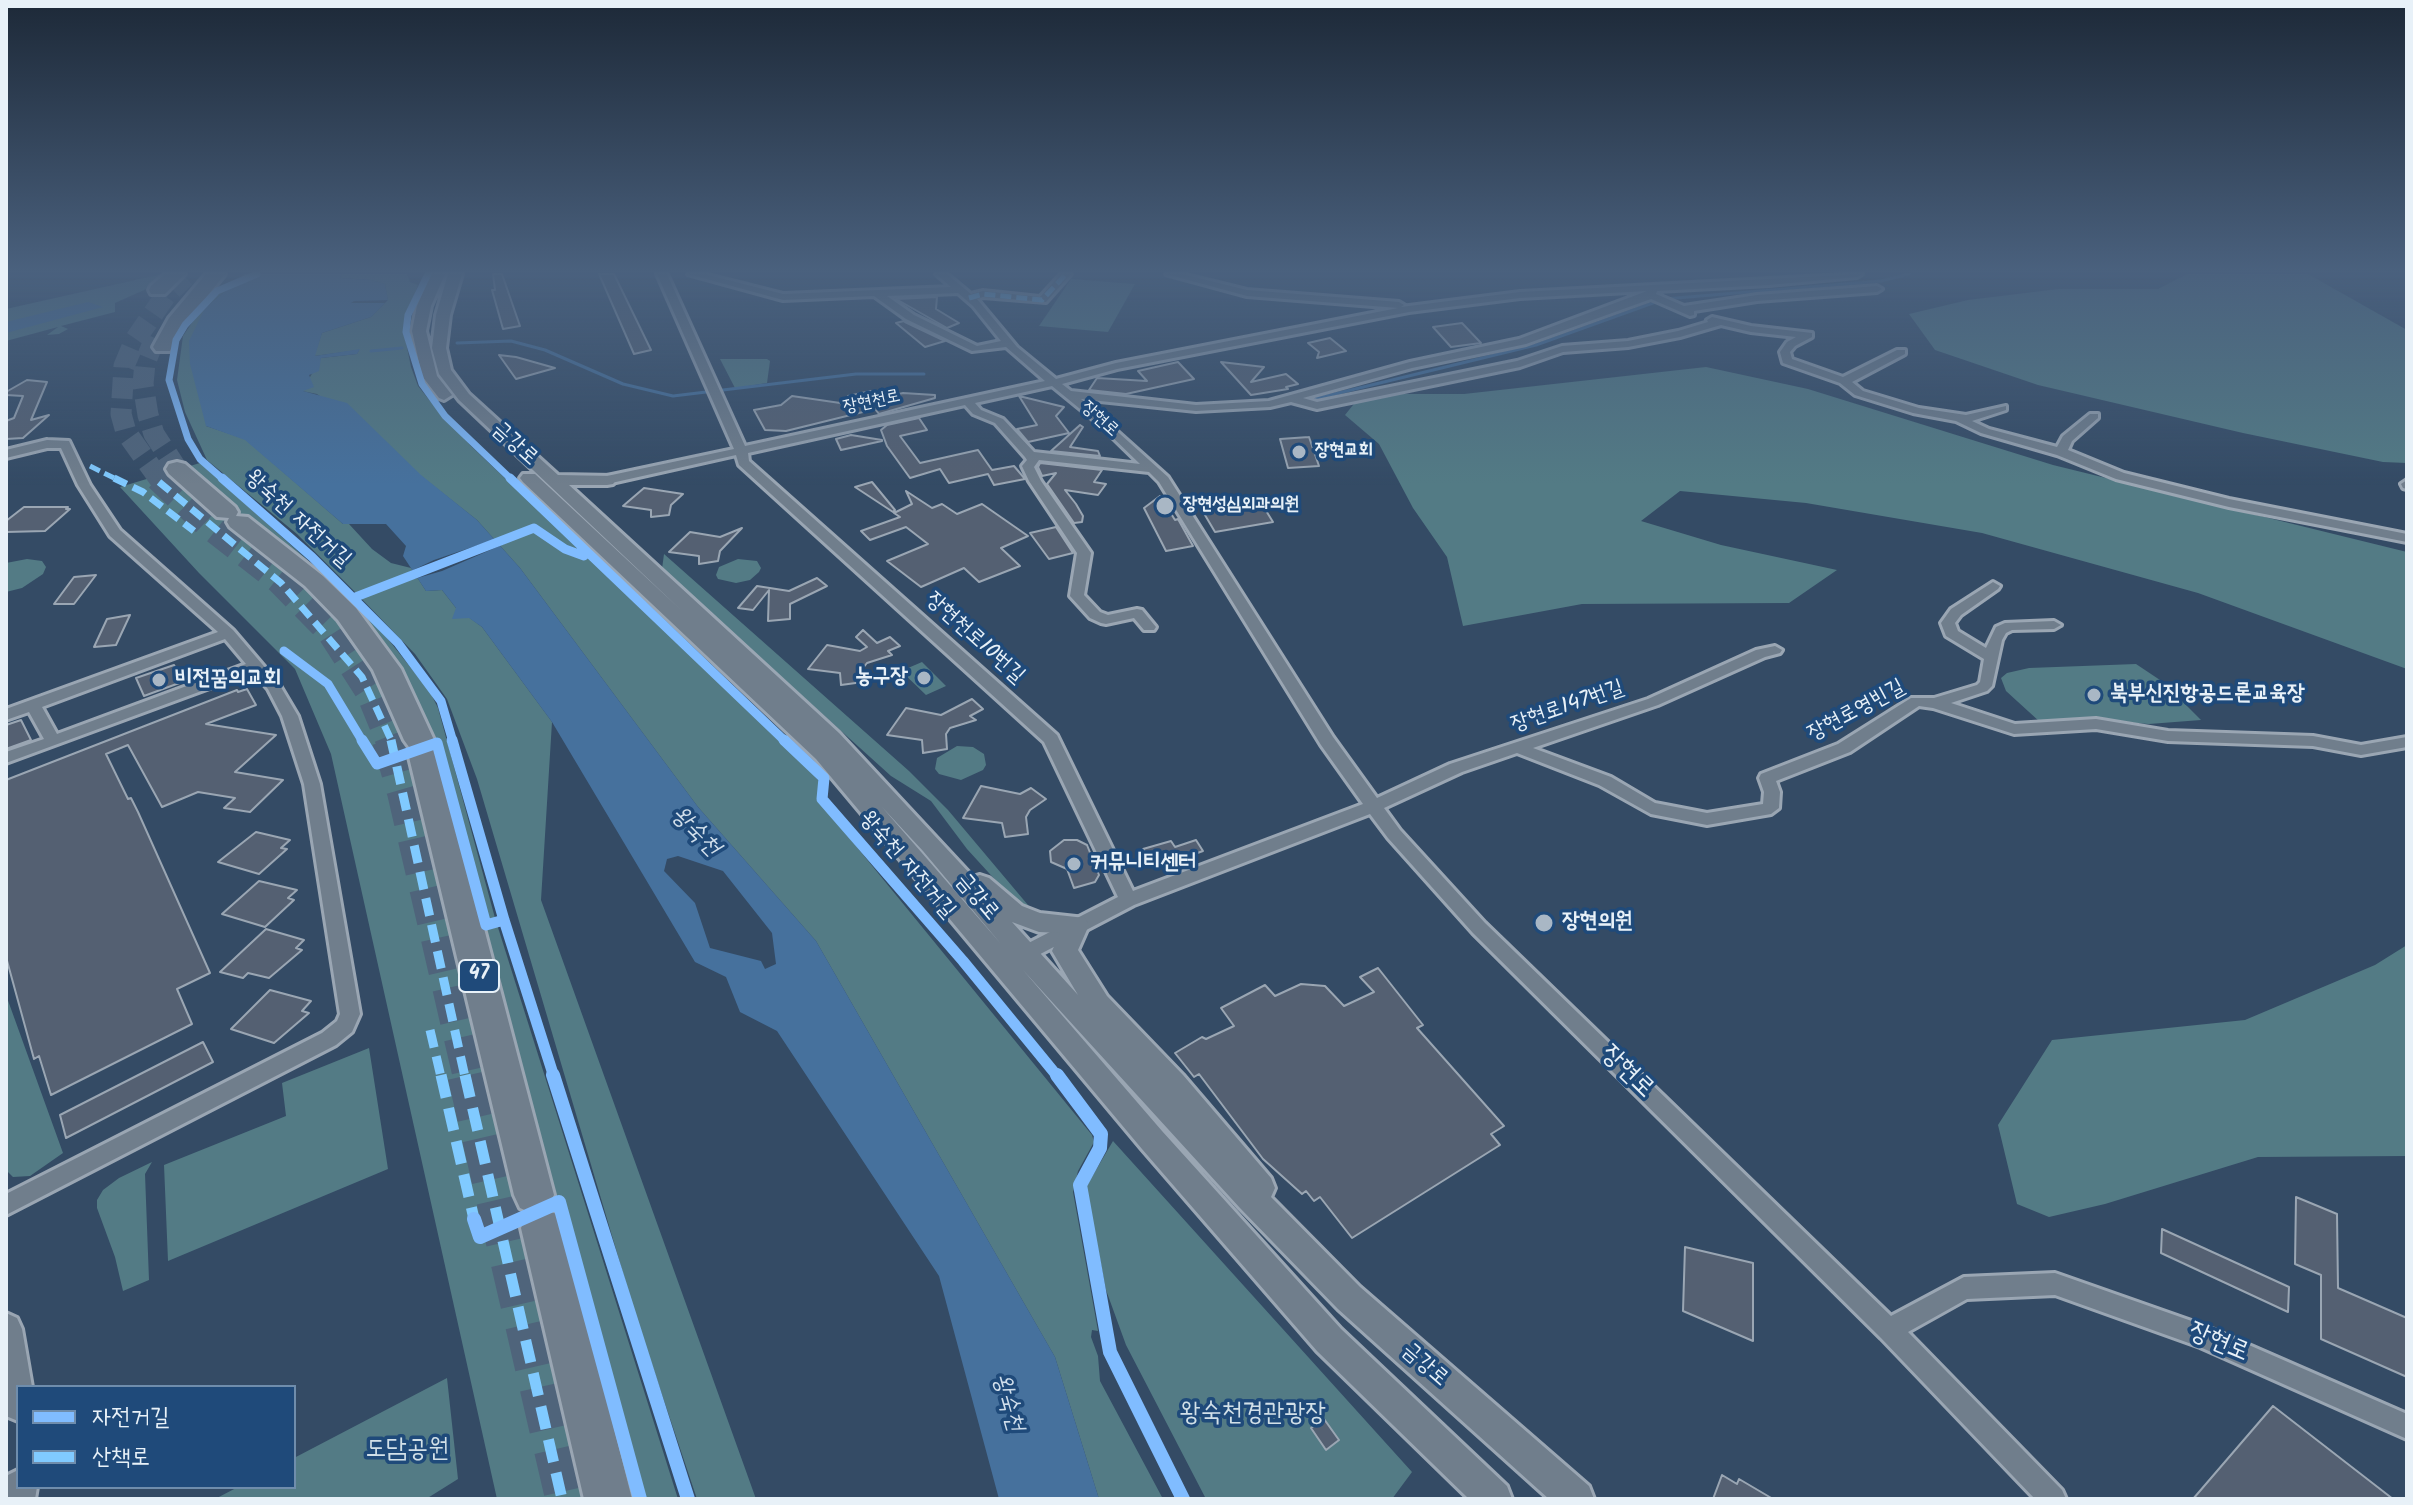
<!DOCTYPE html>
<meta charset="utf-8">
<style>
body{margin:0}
#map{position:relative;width:2413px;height:1505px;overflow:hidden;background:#344b65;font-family:Kalam,"Poor Story",sans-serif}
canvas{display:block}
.frame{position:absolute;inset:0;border:8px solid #e8f1f8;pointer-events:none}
.legend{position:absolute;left:16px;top:1385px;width:280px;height:104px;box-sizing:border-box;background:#1f4a7a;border:2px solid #6f8dac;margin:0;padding:10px 14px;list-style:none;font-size:24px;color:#e8f1f8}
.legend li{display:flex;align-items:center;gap:16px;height:40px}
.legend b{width:40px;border:2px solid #6f8dac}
</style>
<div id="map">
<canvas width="2413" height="1505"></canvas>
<div class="frame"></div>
<ul class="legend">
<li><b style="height:10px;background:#80bcff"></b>자전거길</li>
<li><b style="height:10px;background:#80caff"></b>산책로</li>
</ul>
</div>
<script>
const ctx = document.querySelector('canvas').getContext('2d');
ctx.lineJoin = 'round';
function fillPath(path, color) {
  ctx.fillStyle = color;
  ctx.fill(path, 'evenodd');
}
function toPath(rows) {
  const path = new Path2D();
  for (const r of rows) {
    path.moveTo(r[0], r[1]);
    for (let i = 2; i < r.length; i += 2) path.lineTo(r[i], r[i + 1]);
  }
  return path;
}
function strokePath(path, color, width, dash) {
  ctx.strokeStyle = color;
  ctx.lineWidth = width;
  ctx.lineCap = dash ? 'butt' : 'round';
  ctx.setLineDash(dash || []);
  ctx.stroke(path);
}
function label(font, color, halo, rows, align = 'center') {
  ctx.font = font + ' Kalam,"Poor Story",sans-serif';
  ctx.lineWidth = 7;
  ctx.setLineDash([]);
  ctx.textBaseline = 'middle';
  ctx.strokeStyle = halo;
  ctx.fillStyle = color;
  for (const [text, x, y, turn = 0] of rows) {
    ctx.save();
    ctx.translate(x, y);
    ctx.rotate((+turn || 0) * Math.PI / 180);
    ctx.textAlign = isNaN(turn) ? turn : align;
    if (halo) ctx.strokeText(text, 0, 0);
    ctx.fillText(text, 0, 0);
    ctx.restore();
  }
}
fillPath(toPath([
 [162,274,163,277,153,286,115,303,115,312,61,326,68,329,59,334,47,335,58,327,6,341,6,309],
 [244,274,261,274,229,288,205,308,206,426,245,439,343,524,349,524,372,549,391,563,411,568,426,591,442,590,456,608,482,627,552,722,541,900,756,1499,697,1499,636,1317,477,779,447,699,415,654,356,593,297,534,207,460,185,412,177,380,183,336,202,308],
 [342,274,407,274,410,282,418,285,403,328,411,367,418,386,430,401,471,446,782,741,820,782,820,802,1092,1135,1094,1142,1078,1171,1073,1192,1098,1331,1092,1330,1091,1337,1098,1356,1100,1381,1163,1499,1099,1499,1055,1357,816,941,698,807,520,568,477,520,317,394,302,391,321,358,357,354,359,350,314,356,322,333,371,317,388,300,385,284,371,280,340,278],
 [2187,274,2308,274,2407,330,2407,463,2383,462,2243,433,2038,385,1935,350,1909,314,1968,300,2058,289,2158,289],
 [1071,279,1135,284,1108,332,1039,326],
 [720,359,767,359,770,361,767,383,735,388],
 [1706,367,1808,389,2053,465,2407,552,2407,669,2198,593,1982,533,1806,503,1680,491,1641,521,1721,545,1837,570,1789,603,1582,604,1463,626,1447,557,1413,508,1379,444,1345,415,1357,400,1391,394,1464,394],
 [200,463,334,584,384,634,430,692,438,708,495,918,678,1499,497,1499,331,754,295,669,199,573,120,487],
 [664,554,909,771,948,810,1033,911,1020,907,967,849,931,801,891,776,662,569],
 [27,559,42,561,46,567,43,574,22,588,6,592,6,563],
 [738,559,757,561,761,568,759,572,750,580,736,583,718,579,716,575,719,567],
 [922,662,946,686,926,695,901,671],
 [2136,664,2163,682,2201,720,2149,724,2096,720,2040,722,2006,691,2001,678,2007,673,2029,668],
 [957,746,973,747,984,754,986,765,983,770,961,780,939,774,935,769,937,758],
 [2407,945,2407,1156,2258,1157,2105,1204,2049,1217,2017,1204,1998,1125,2052,1040,2245,1020,2375,965],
 [6,995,63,1153,30,1176,13,1177,6,1170],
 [369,1048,388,1169,168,1261,164,1165,286,1116,282,1083],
 [1113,1141,1412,1472,1392,1499,1206,1499,1126,1345,1106,1290,1086,1187],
 [152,1162,145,1174,149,1280,123,1291,115,1257,97,1208,97,1200,103,1190,119,1178],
 [447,1378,458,1479,426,1499,215,1499,238,1487,294,1487,294,1458]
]), '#537b85');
fillPath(toPath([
 [261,274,342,274,340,278,371,280,385,284,388,300,354,301,351,303,385,303,371,317,322,333,315,356,360,349,357,354,321,358,319,371,309,375,314,387,303,391,347,403,421,475,477,520,520,568,698,807,816,941,1055,1357,1099,1499,999,1499,939,1276,777,1031,740,1012,726,977,695,962,552,722,482,627,469,618,452,619,456,608,442,590,426,591,403,556,406,546,386,524,343,524,245,440,206,426,190,364,189,341,205,308,229,288],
 [678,856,723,871,772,933,776,964,765,969,761,961,710,948,695,903,664,871,667,859],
 [88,302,103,307,6,333,6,322]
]), '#46719d');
fillPath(toPath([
 [499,538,504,544,442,571,414,579,409,572,434,560]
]), '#344b65');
strokePath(toPath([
 [457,343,511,341,545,350,623,384,673,396,856,374,924,374],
 [371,351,402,348],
 [1314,399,1536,345,1664,299,1881,281,1909,274]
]), '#46719d', 3);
const building = toPath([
 [493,274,502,274,520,326,503,329,492,290,495,290,493,274],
 [599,274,614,274,651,350,634,354,599,274],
 [937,297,936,309,959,323,947,328,896,299,937,297],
 [904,321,905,322,945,341,925,347,896,323,904,321],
 [1462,323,1481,343,1451,347,1433,327,1462,323],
 [1330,338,1346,351,1317,358,1319,352,1308,343,1330,338],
 [499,355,516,357,555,368,516,379,499,355],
 [1178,362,1194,379,1126,394,1089,390,1097,378,1147,381,1138,371,1178,362],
 [1221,362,1264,367,1251,382,1286,374,1298,384,1286,387,1288,389,1251,395,1221,362],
 [27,380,47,382,31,420,49,415,23,438,6,439,6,421,14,418,23,396,6,395,6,392,27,380],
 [871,391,877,399,903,393,935,395,935,398,879,414,875,409,786,431,765,430,754,410,781,405,792,396,854,405,848,396,871,391],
 [1019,396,1064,407,1056,416,1069,433,1028,442,1017,429,1037,425,1019,396],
 [919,418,927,430,900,436,920,463,978,450,992,470,1014,466,1025,479,994,485,988,474,949,483,940,469,910,478,887,446,881,430,887,425,919,418],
 [1080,425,1083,427,1070,447,1098,451,1100,456,1051,451,1080,425],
 [851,435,882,440,882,441,841,450,836,439,851,435],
 [1309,437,1319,466,1288,468,1280,439,1309,437],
 [1040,463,1102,470,1094,482,1106,484,1098,495,1065,490,1076,504,1083,516,1082,522,1074,523,1047,484,1056,473,1042,476,1038,467,1040,463],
 [872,482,895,510,893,512,855,487,872,482],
 [644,488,683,494,671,505,669,515,651,517,651,510,623,506,644,488],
 [906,491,932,508,942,504,957,514,982,504,1028,536,1001,548,1020,566,979,582,964,568,921,587,887,561,928,544,906,527,870,540,861,531,900,517,894,513,912,504,906,491],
 [1160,496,1175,520,1178,519,1193,546,1166,551,1144,508,1160,496],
 [1260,501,1273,522,1215,532,1202,510,1260,501],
 [24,507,68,507,66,509,70,509,45,531,6,532,6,521,24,507],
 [1056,527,1073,553,1049,559,1030,533,1056,527],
 [742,528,720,551,718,561,699,564,699,556,669,552,690,532,720,537,742,528],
 [96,575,74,604,54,604,74,577,96,575],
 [817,578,827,586,790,604,790,619,768,621,769,590,753,610,738,608,757,586,789,591,817,578],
 [130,615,116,645,94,647,107,619,130,615],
 [863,630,877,643,890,637,900,646,888,651,892,655,867,663,863,668,863,682,841,685,840,673,808,669,827,645,860,651,867,647,856,637,863,630],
 [174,665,182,682,144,696,136,678,174,665],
 [247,689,256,705,206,724,276,735,235,772,283,780,250,812,224,808,235,798,198,792,162,807,128,745,106,754,128,799,131,798,138,812,210,973,177,989,192,1024,51,1095,39,1056,34,1059,6,957,6,780,237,690,238,692,247,689],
 [972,699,983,709,970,716,976,720,950,728,946,734,947,749,923,753,922,740,887,735,906,708,941,715,972,699],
 [21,720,31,740,6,749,6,725,21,720],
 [981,786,1020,794,1031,788,1046,799,1030,810,1026,817,1028,834,1005,837,1002,823,963,818,981,786],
 [256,832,290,840,281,848,287,849,259,874,218,862,256,832],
 [1064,840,1077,840,1087,845,1099,875,1095,882,1074,888,1067,869,1051,862,1050,851,1064,840],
 [1196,840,1203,851,1167,864,1150,860,1143,849,1171,841,1175,847,1196,840],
 [259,881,297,890,288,898,294,900,265,927,222,914,259,881],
 [266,929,304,940,296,948,302,950,269,978,248,973,243,978,220,972,266,929],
 [1378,968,1423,1025,1417,1028,1504,1126,1491,1134,1500,1145,1352,1238,1320,1197,1314,1201,1306,1191,1302,1194,1263,1159,1199,1074,1194,1077,1175,1053,1202,1037,1206,1039,1234,1026,1221,1008,1265,985,1275,996,1301,984,1325,986,1344,1006,1374,992,1360,977,1378,968],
 [270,990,311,1001,302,1011,309,1013,274,1043,231,1029,270,990],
 [203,1042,213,1062,66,1138,60,1115,203,1042],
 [2296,1197,2337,1214,2338,1288,2407,1318,2407,1377,2321,1339,2321,1275,2295,1264,2296,1197],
 [2162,1229,2289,1287,2288,1312,2161,1253,2162,1229],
 [1685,1247,1753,1263,1753,1341,1683,1311,1685,1247],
 [2273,1406,2393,1499,2193,1499,2273,1406],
 [1324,1419,1339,1440,1326,1450,1311,1428,1324,1419],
 [1722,1475,1737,1484,1739,1479,1773,1499,1713,1499,1722,1475]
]);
fillPath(building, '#546072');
strokePath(building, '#9aa6b3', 2);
strokePath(toPath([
 [155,338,145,363,143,384,148,415,154,434,177,469],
 [160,480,126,432,121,414,124,366,135,340,166,295,185,277]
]), '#4f647b', 21, [21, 10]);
strokePath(toPath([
 [158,478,206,524,278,580,331,634,369,693,389,742]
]), '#4f647b', 26, [26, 13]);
strokePath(toPath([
 [389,740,404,792,470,1077]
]), '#4f647b', 34, [34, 17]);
strokePath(toPath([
 [469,1075,567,1499]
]), '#4f647b', 43, [43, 21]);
const street = toPath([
 [657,274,667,274,745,446,1045,381,1006,347,972,351,906,319,874,296,783,300,688,274,704,274,783,294,951,287,936,274,947,274,971,294,983,291,1040,297,1061,274,1071,274,1046,302,983,297,977,299,1017,347,1056,379,1116,363,1398,308,1247,296,1166,274,1182,274,1247,290,1399,302,1404,305,1401,307,1520,292,1862,274,1857,277,1769,285,1657,291,1656,294,1684,306,1757,295,1877,286,1882,289,1877,292,1757,301,1694,311,1694,315,1690,316,1651,299,1526,344,1412,368,1303,398,1317,402,1517,361,1562,346,1628,341,1678,331,1708,322,1707,320,1712,317,1751,326,1812,333,1812,337,1795,346,1790,352,1792,359,1843,377,1897,350,1905,350,1905,354,1852,382,1863,391,1919,408,1966,415,2006,406,2006,410,1972,421,1989,429,2057,447,2063,436,2090,414,2098,414,2098,418,2072,441,2068,450,2124,473,2229,499,2407,534,2407,542,2229,507,2116,479,2057,455,1981,433,1956,421,1913,413,1855,395,1840,383,1783,363,1780,352,1787,342,1796,337,1751,332,1721,325,1680,337,1628,347,1563,352,1520,367,1317,409,1291,402,1270,407,1196,411,1081,399,1168,477,1333,737,1377,798,1450,764,1648,699,1756,650,1775,646,1782,650,1780,653,1765,657,1658,705,1533,748,1611,777,1655,803,1707,813,1763,804,1764,792,1759,778,1761,774,1838,744,1911,698,1934,698,1977,685,1980,682,1984,659,1946,636,1941,623,1951,609,1993,582,2000,586,1998,589,1961,615,1955,623,1958,631,1986,648,1996,627,2005,623,2054,621,2061,625,2054,629,2012,630,2006,633,2002,640,1992,686,1987,691,1951,703,2015,724,2096,719,2168,731,2313,736,2361,745,2407,737,2407,747,2361,755,2313,746,2168,741,2096,729,2014,734,1933,708,1919,706,1850,752,1776,781,1780,792,1779,808,1771,814,1707,825,1651,814,1599,785,1517,753,1462,772,1384,808,1400,830,1485,923,1891,1316,1964,1277,2055,1273,2203,1325,2407,1414,2407,1439,2200,1347,2055,1295,1967,1299,1908,1332,2062,1490,2066,1499,2035,1499,1881,1338,1473,933,1388,838,1370,814,1134,905,1025,962,1018,964,1011,962,1009,957,1011,952,1118,897,1044,742,739,465,736,455,607,484,601,480,607,476,734,449,657,274],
 [1647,291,1519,339,1410,362,1269,401,1196,405,1071,391,1062,384,1117,369,1409,312,1520,298,1647,291],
 [958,293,973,306,1001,341,977,346,914,315,887,296,958,293],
 [1052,386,1101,426,1140,464,1034,452,1003,419,981,410,975,403,1052,386],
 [965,405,973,414,995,423,1025,457,1027,460,1022,466,1029,481,1077,553,1070,596,1090,618,1101,623,1106,624,1134,618,1144,630,1154,630,1156,627,1142,610,1137,609,1108,615,1100,612,1084,595,1091,553,1041,481,1034,467,1039,460,1149,472,1159,482,1321,745,1363,804,1133,891,1057,735,749,461,748,453,965,405],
 [47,440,69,441,90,485,120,530,233,630,279,684,298,716,320,784,360,1014,352,1032,336,1045,6,1215,6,1194,322,1033,337,1021,340,1014,304,784,282,716,268,689,253,672,6,763,6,752,44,739,29,712,6,720,6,709,218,632,110,536,78,485,61,448,47,448,6,458,6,450,47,440],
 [225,639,246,664,57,734,42,707,225,639],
 [2407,480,2407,489,2403,488,2401,484,2407,480]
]);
const secondary = toPath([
 [431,274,445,274,431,306,426,331,437,376,452,395,444,400,439,398,422,376,412,331,417,306,431,274],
 [448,274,462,274,450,315,446,348,451,370,469,394,558,475,613,476,616,480,613,484,607,485,569,485,839,733,973,877,980,875,989,878,1022,906,1040,913,1085,918,1089,925,1078,950,1107,996,1183,1075,1271,1178,1275,1188,1271,1197,1360,1287,1589,1486,1594,1499,1549,1499,1338,1309,1240,1208,1023,970,1162,1131,1341,1329,1507,1486,1512,1499,1469,1499,1317,1351,1142,1149,816,759,523,482,520,478,523,474,535,474,681,610,459,400,439,374,432,348,436,315,448,274],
 [882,807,923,851,1001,944,882,807],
 [1012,922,1039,932,1060,933,1052,951,1078,995,1012,922],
 [6,1313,17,1318,22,1329,32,1387,18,1387,18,1421,6,1416,6,1313],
 [18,1470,18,1487,37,1487,35,1499,6,1499,6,1476,18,1470]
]);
const highway = toPath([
 [165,274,185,274,165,294,151,294,149,290,151,286,165,274],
 [206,274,225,274,188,320,170,351,156,351,153,347,169,318,206,274],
 [177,462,185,464,235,507,238,512,236,516,248,517,323,576,356,608,401,669,434,740,427,748,435,750,439,757,554,1195,545,1210,557,1214,563,1228,632,1499,584,1499,521,1228,527,1214,531,1213,520,1208,514,1195,409,757,416,749,409,747,404,740,373,670,338,620,305,586,230,527,227,522,229,518,217,517,169,474,166,469,169,464,177,462]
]);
strokePath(street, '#9aa6b3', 6);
strokePath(secondary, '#9aa6b3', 6);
strokePath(highway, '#9aa6b3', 6);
fillPath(street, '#707e8c');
fillPath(secondary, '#707e8c');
fillPath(highway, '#707e8c');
strokePath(toPath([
 [969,298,983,294,1042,300,1066,274],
 [90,466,118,480]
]), '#80caff', 5, [11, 5]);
strokePath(toPath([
 [114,478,143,492,194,531],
 [159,482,281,583,362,677,392,742]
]), '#80caff', 7, [14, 7]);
strokePath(toPath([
 [391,740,465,1077],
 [430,1030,441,1077]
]), '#80caff', 9, [18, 9]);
strokePath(toPath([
 [441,1075,474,1219],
 [465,1075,562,1499]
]), '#80caff', 11, [23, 11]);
strokePath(toPath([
 [428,274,408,315,406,332,422,384,445,416,512,480],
 [224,480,200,459,188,439,169,380,176,340,185,325,217,291,257,274]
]), '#80bcff', 7);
strokePath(toPath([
 [222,478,312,557,398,643,441,701,453,742],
 [510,478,786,742],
 [353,598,534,528,565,549,584,556],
 [284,651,328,684,363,742]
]), '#80bcff', 9);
strokePath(toPath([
 [362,740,377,764,437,743,486,925,504,920],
 [452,740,504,920,554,1077],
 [784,740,824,778,822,799,963,961,1058,1077]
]), '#80bcff', 11);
strokePath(toPath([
 [553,1075,688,1499],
 [1057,1075,1101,1134,1100,1148,1080,1185,1110,1352,1183,1499],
 [474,1219,480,1237,559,1202,640,1499]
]), '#80bcff', 14);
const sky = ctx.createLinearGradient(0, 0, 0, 485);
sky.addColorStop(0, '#1d2938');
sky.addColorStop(0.56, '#4a617e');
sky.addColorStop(1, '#4a617e00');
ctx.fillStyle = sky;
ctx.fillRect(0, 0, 2413, 485);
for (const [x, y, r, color] of [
 [1299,452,8,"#a9b7c5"],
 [1165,506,10,"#a9b7c5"],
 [924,678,8,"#a9b7c5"],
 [159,680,8,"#a9b7c5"],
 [2094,695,8,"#a9b7c5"],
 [1074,864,8,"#a9b7c5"],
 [1544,923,10,"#a9b7c5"]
]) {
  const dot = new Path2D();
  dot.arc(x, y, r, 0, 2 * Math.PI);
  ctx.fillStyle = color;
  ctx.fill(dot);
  strokePath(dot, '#1f4a7a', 3);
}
label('18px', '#e8f1f8', '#1f4a7a', [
 ["장현천로",872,403,-12],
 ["장현로",1099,420,42]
]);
label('bold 18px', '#e8f1f8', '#1f4a7a', [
 ["장현교회",1315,452],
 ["장현성심외과의원",1183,506]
], 'left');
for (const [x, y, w] of [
 [479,976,40]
]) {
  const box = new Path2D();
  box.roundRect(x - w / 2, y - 16, w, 32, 6);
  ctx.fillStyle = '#1f4a7a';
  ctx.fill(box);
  strokePath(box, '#e8f1f8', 2);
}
label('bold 20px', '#e8f1f8', null, [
 ["47",479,976]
]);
label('22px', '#e8f1f8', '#1f4a7a', [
 ["금강로",514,445,42],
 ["왕숙천 자전거길",297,520,42],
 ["장현천로10번길",974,639,42],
 ["장현로147번길",1568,708,-19],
 ["장현로영빈길",1857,712,-28],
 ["왕숙천 자전거길",906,866,49],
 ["금강로",976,898,50],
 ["금강로",1424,1366,41]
]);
label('bold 22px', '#e8f1f8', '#1f4a7a', [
 ["농구장",908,678,"right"],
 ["비전꿈의교회",175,680],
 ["북부신진항공드론교육장",2110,695],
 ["커뮤니티센터",1090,864],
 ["장현의원",1562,923]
], 'left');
label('italic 24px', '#d0deeb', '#1f4a7a', [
 ["왕숙천",694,833,45],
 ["왕숙천",1006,1403,74]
]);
label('26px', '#e8f1f8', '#1f4a7a', [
 ["장현로",1626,1073,44],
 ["장현로",2218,1344,23]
]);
label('26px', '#d2e0e8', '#1f4a7a', [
 ["왕숙천경관광장",1253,1416],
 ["도담공원",407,1452]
]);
</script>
